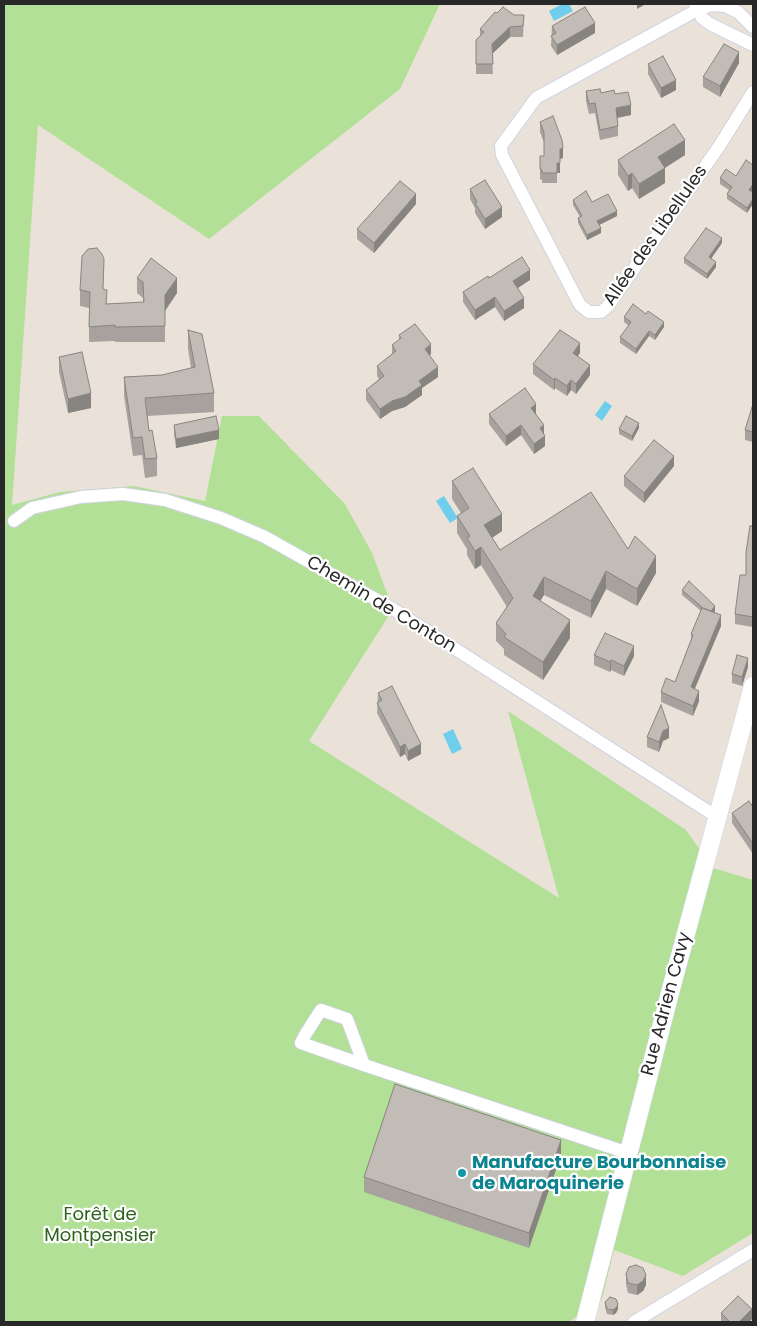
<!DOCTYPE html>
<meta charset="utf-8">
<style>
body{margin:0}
#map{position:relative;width:757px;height:1326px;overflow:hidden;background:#eae2d9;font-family:Poppins,sans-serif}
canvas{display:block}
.frame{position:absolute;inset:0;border:5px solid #282828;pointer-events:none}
</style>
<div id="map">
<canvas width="757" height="1326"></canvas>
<div class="frame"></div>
</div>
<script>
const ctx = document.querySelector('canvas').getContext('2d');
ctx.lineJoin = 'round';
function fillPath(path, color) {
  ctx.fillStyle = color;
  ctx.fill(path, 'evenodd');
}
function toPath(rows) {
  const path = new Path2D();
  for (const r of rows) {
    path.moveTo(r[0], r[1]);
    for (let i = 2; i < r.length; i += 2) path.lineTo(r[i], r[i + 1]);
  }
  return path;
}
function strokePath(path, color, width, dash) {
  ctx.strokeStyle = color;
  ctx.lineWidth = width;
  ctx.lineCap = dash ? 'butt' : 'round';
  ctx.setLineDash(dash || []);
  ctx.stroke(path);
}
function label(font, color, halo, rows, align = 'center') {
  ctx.font = font + ' Poppins,sans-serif';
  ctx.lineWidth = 4.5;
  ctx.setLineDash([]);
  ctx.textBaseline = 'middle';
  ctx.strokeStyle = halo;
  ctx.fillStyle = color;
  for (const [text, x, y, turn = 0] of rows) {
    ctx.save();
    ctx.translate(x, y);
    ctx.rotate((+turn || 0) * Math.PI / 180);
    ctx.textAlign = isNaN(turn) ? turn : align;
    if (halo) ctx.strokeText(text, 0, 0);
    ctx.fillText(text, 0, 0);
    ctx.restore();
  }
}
fillPath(toPath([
 [4,4,440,4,400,89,209,239,38,125,12,505,60,492,134,486,205,501,222,416,259,416,345,504,372,553,393,609,309,741,559,898,508,711,686,830,713,868,753,880,753,1233,683,1276,614,1250,602,1299,569,1322,4,1322]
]), '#b2e097');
fillPath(toPath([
 [562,4,569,4,573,11,554,21,549,11],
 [605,401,612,406,602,421,595,415],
 [444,496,458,518,450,523,436,501],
 [453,729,462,749,452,754,443,734]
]), '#6eceeb');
const minor = toPath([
 [695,4,702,18,710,24,753,45],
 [753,27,738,12,725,6,711,5,697,10,536,98,501,146,502,155,580,305,589,312,601,312,608,306,720,145,753,92],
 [14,521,32,508,81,497,123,494,165,500,221,518,265,537,393,609,717,817],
 [364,1065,347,1019,321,1010,305,1035,301,1043,364,1065,628,1153],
 [634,1322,753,1250]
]);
const secondary = toPath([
 [585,1322,671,989,753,686]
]);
strokePath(minor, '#cfd3e1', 14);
strokePath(secondary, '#cfd3e1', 19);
strokePath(minor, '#fff', 12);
strokePath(secondary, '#fff', 18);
fillPath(toPath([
 [514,15,524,15,523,37,510,37,492,54,493,74,476,74,476,40,480,36,480,29],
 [552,26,595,33,557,55,551,46],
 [739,63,720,97,703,87,703,77],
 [648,64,676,90,661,98,648,74],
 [586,91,601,93,615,94,631,115,617,118,618,126,618,136,600,140,595,113,589,114,586,101],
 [540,122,563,158,560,159,560,173,557,173,557,183,542,183,542,180,540,179,540,169,544,156,544,142,540,132],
 [685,155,665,168,665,183,639,199,632,188,628,191,618,175,618,160],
 [720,178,753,189,752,191,747,213,727,199,727,194,729,190,720,184],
 [470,189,502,217,485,229,475,213,475,208,470,199],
 [573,200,592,202,617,216,599,225,601,233,587,240,578,223,578,218,580,217,573,205],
 [416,204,374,253,357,239,357,229],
 [722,243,711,258,716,267,707,279,684,263,684,258],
 [137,278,177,293,165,310,165,342,115,342,115,341,89,342,89,308,80,306,80,290,104,289,107,304,143,303,143,298,137,293],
 [489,278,530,280,518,288,524,308,504,321,495,307,475,320,463,302,463,292],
 [624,317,664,327,655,340,649,336,636,354,620,343,620,337,629,326,624,322],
 [188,330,214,393,214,412,147,416,149,431,157,458,157,476,145,478,142,455,133,456,124,396,124,377,162,375,191,368,188,349],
 [399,335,431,354,429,355,438,377,422,388,422,395,405,407,392,411,380,419,366,400,366,390,379,379,377,376,377,366,392,354,392,345,399,340],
 [580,353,578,356,590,375,576,394,571,390,567,396,555,388,554,390,533,374,533,364],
 [59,357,91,408,68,413,59,372],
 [753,407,753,442,745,440,745,430],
 [489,414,536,414,544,434,545,446,534,454,521,435,506,446,489,424],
 [174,425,219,439,176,448,174,434],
 [639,428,632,441,619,434,619,429],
 [674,466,644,503,624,486,624,476],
 [452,481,502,531,492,538,500,550,628,549,656,573,637,606,606,589,591,618,544,595,540,600,570,638,543,680,504,655,504,649,496,641,496,623,507,607,481,565,475,569,467,555,467,549,457,533,457,516,461,513,452,499],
 [753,526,753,627,735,624,735,614,746,575],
 [682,590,715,611,714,613,721,626,695,689,699,701,693,716,661,702,661,692,675,682,691,641,691,634,701,611,682,595],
 [594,655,634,656,624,676,611,670,610,672,594,665],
 [748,667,742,686,732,683,732,674],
 [378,693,421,754,408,761,405,754,400,757,377,713],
 [647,737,669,738,663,741,659,752,647,747],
 [753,807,753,854,732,823,732,813],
 [561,1155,529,1248,364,1192,364,1177],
 [626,1274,646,1285,643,1291,637,1295,628,1293,626,1284],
 [605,1302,618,1309,616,1313,613,1315,607,1314,605,1307],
 [721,1313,752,1319,749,1322,721,1322]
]), '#a7a29d');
fillPath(toPath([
 [637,4,646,4,637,9],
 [595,23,595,33,557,55,557,45],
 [510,27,510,37,492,54,492,44],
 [739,52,739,63,720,97,720,86],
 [676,80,676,90,661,98,661,88],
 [631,105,631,115,616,118,616,108],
 [685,140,685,155,658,172,658,157],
 [563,148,563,158,560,159,560,149],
 [557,163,560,163,560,173,557,173],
 [665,168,665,183,639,199,639,184],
 [632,173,632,188,628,191,628,176],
 [753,184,753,189,749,195,749,190],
 [416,194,416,204,374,253,374,243],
 [753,199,753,204,747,213,747,208],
 [502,207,502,217,485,229,485,219],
 [617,211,617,216,597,226,597,221],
 [601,228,601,233,587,240,587,235],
 [722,238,722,243,709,262,709,257],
 [716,262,716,267,707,279,707,274],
 [530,270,530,280,513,291,513,281],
 [177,278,177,293,165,311,165,295],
 [495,297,495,307,475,320,475,310],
 [524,298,524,308,504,321,504,311],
 [664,322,664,327,655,340,655,335],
 [649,331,649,336,636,354,636,349],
 [580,343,580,353,573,363,573,353],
 [431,344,431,354,425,359,425,349],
 [590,365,590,375,576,394,576,384],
 [438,367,438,377,422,388,422,395,405,407,392,411,380,419,380,409],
 [555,378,555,388,554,390,554,380],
 [571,380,571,390,567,396,567,386],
 [91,393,91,408,68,413,68,399],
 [536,404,536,414,531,418,531,408],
 [639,423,639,428,632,441,632,436],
 [521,425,521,435,506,446,506,436],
 [544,425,544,435,540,428],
 [219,430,219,439,176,448,176,439],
 [545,436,545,446,534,454,534,444],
 [674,456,674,466,644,503,644,493],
 [502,514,502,531,484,543,484,525],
 [481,547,481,565,475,569,475,551],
 [656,556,656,573,637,606,637,589],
 [606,571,606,589,591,618,591,601],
 [544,577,544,595,533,613,533,596],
 [715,606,715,611,709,618,709,613],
 [721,615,721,626,691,697,691,687],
 [570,620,570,638,543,680,543,662],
 [634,646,634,656,624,676,624,666],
 [748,658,748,667,742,686,742,677],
 [611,660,611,670,610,672,610,662],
 [699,691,699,701,693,716,693,706],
 [669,728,669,738,663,741,659,752,659,742,663,731],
 [405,744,405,754,400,757,400,747],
 [421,744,421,754,408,761,408,751],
 [561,1140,561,1155,529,1248,529,1233],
 [646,1275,646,1285,643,1291,637,1295,637,1285],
 [618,1304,618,1309,616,1313,613,1315,613,1310],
 [752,1309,752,1319,749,1322,739,1322]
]), '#88847f');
const building = toPath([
 [503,7,514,15,524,15,523,26,510,27,492,44,493,64,476,64,476,40,484,32,480,29,495,12,497,13,503,7],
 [585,7,595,23,557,45,551,36,556,33,552,26,585,7],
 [724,44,739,52,720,86,703,77,724,44],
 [663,56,676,80,661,88,648,64,663,56],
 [600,89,601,93,614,90,615,94,628,92,631,105,616,108,618,126,600,130,595,103,589,104,586,91,600,89],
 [553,116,562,140,563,148,560,149,560,163,557,163,557,173,542,173,542,170,540,169,540,156,544,156,544,132,540,122,553,116],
 [674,124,685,140,658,157,665,168,639,184,632,173,628,176,618,160,674,124],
 [746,160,753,165,753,184,749,190,753,192,753,199,747,208,727,194,732,187,720,178,726,169,736,176,746,160],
 [485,180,502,207,485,219,475,203,477,202,470,189,485,180],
 [400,181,416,194,374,243,357,229,400,181],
 [586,191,592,202,608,194,617,211,597,221,601,228,587,235,578,218,582,216,573,200,586,191],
 [706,228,722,238,709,257,716,262,707,274,684,258,706,228],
 [97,248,102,254,104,259,103,289,107,290,106,304,144,302,143,282,137,278,151,258,177,278,165,295,165,326,115,327,115,325,89,327,90,292,80,290,82,256,88,249,97,248],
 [522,257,530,270,513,281,524,298,504,311,495,297,475,310,463,292,488,276,489,278,522,257],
 [633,304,646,314,648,311,664,322,655,335,649,331,636,349,620,337,631,322,624,317,633,304],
 [415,324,431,344,425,349,438,367,419,381,422,385,405,397,392,401,380,409,366,390,384,376,377,366,396,351,392,345,401,338,399,335,415,324],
 [188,330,202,334,214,393,145,398,149,431,152,430,157,458,145,459,142,437,133,438,124,377,162,375,195,367,188,330],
 [560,330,580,343,573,353,590,365,576,384,571,380,567,386,555,378,554,380,533,364,560,330],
 [82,352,91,393,68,399,59,357,82,352],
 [525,388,536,404,531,408,544,425,540,428,545,436,534,444,521,425,506,436,489,414,525,388],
 [752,407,753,407,753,432,745,430,752,407],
 [216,416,219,430,176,439,174,425,216,416],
 [626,416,639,423,632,436,619,429,626,416],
 [654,440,674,456,644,493,624,476,654,440],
 [473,468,502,514,484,525,500,550,591,492,628,549,635,536,656,556,637,589,606,571,591,601,544,577,533,596,570,620,543,662,504,637,506,634,496,623,513,598,481,547,475,551,467,538,470,536,457,516,469,508,452,481,473,468],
 [750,526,753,526,753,617,735,614,740,575,746,575,746,552,750,526],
 [689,581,715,606,711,611,703,608,682,590,689,581],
 [702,608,721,615,691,687,699,691,693,706,661,692,666,678,675,682,693,635,691,634,702,608],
 [605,633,634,646,624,666,611,660,610,662,594,655,605,633],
 [737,655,748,658,742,677,732,674,737,655],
 [392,686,421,744,408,751,405,744,400,747,377,703,382,700,378,693,392,686],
 [661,705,669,728,663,731,659,742,647,737,661,705],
 [749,801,753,807,753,844,732,813,749,801],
 [395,1084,561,1140,529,1233,364,1177,395,1084],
 [636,1265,643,1268,646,1275,643,1281,637,1285,628,1283,626,1274,629,1267,636,1265],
 [738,1296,752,1309,739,1322,730,1322,721,1313,738,1296],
 [610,1297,616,1299,618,1304,616,1308,613,1310,607,1309,605,1302,610,1297]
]);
fillPath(building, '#c2bcb6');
strokePath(building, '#88847f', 1);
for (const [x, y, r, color] of [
 [462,1173,5,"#0f9aa8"]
]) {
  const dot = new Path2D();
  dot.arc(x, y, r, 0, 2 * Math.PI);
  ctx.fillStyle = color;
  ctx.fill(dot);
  strokePath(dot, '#fff', 2);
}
label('18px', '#282828', '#fff', [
 ["Allée des Libellules",656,236,-55],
 ["Chemin de Conton",381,605,31],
 ["Rue Adrien Cavy",667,1004,-75]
]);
label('bold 18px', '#0d838f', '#fff', [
 ["Manufacture Bourbonnaise",472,1163],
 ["de Maroquinerie",472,1184]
], 'left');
label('18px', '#2c621b', '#fff', [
 ["Forêt de",100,1215],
 ["Montpensier",100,1236]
]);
</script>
